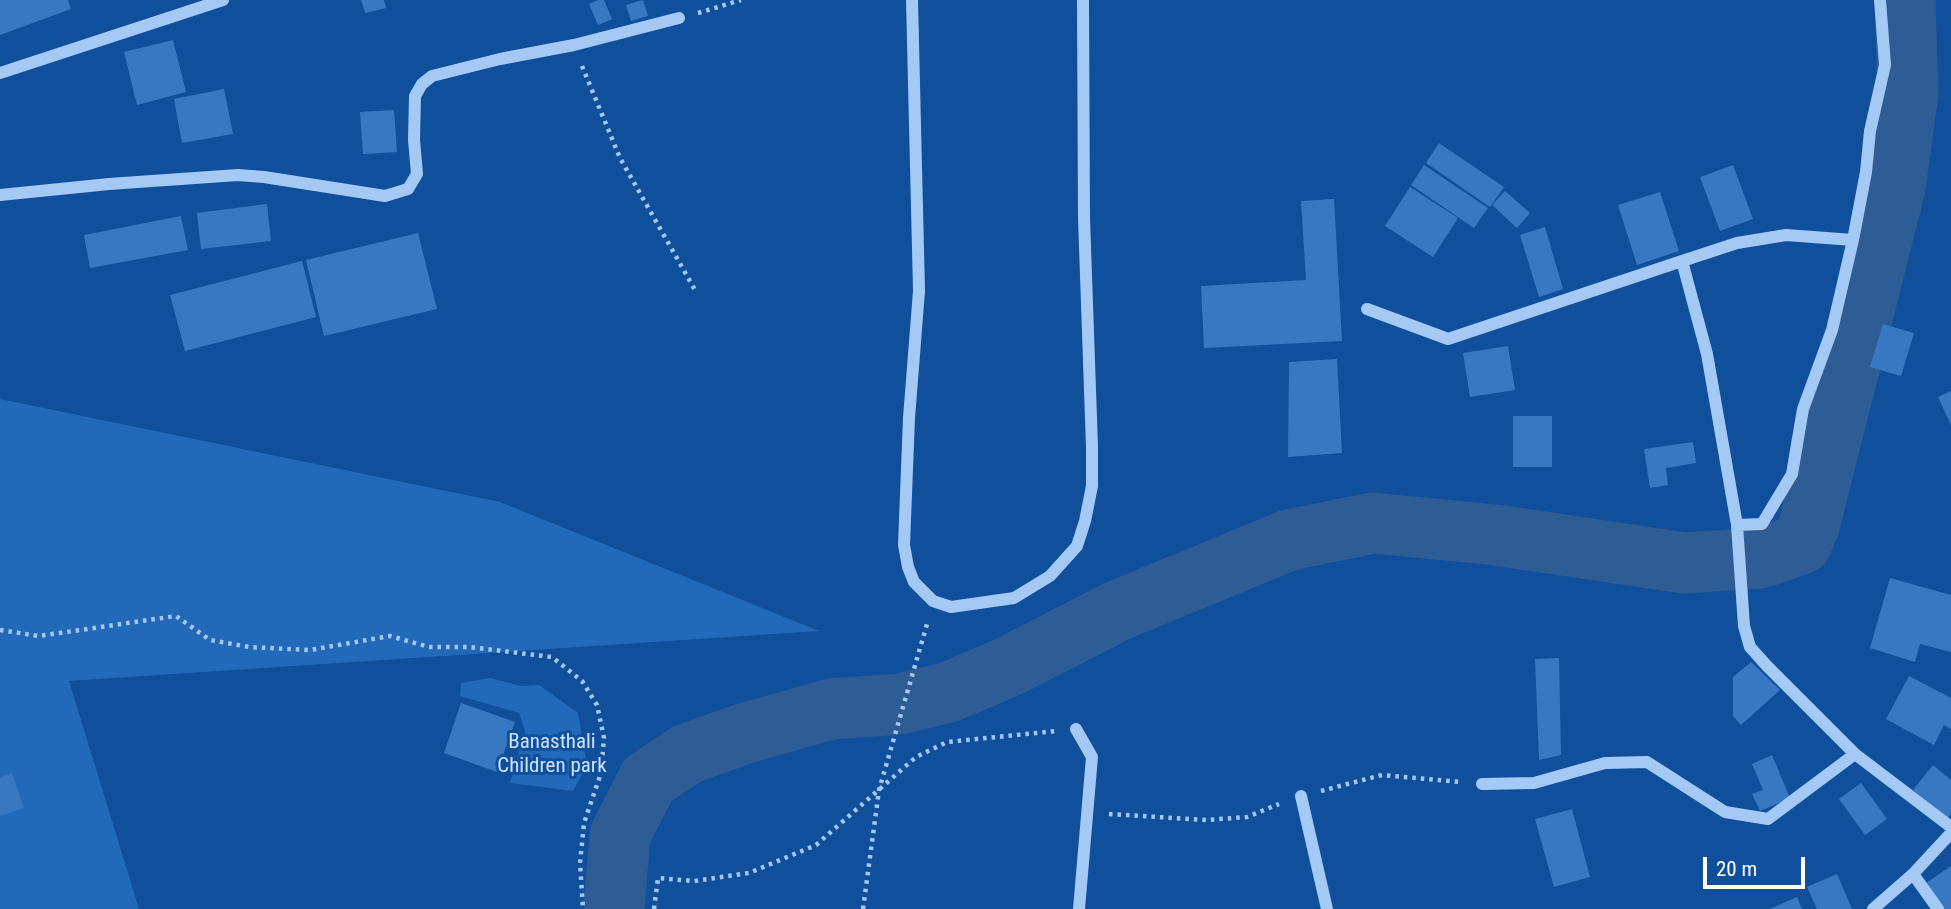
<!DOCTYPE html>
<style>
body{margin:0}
#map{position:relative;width:1951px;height:909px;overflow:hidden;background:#104f9b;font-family:"Roboto Condensed",sans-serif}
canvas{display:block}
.scale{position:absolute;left:1703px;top:857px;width:102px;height:32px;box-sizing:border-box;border:4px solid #fff;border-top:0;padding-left:9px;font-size:21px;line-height:24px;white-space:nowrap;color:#fff;-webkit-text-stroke:5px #104f9b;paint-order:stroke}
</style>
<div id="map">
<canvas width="1951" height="909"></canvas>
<div class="scale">20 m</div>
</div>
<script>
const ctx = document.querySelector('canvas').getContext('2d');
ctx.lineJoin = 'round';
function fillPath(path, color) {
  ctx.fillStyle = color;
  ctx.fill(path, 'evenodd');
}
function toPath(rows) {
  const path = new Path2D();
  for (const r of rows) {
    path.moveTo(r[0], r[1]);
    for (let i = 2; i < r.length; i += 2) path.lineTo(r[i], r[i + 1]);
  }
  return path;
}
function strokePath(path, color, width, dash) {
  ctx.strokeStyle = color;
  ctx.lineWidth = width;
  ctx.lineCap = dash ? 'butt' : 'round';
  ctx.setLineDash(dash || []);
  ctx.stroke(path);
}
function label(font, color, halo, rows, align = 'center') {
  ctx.font = font + ' "Roboto Condensed",sans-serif';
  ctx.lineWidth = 6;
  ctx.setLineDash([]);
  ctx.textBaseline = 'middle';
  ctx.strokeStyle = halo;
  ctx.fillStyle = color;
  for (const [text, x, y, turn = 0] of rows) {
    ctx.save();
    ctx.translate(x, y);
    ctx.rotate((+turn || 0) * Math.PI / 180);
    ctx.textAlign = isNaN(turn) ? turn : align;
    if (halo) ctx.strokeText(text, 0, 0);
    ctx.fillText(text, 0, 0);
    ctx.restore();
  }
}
fillPath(toPath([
 [0,399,500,502,819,631,69,681,139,909,0,909],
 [490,678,521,686,539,685,578,713,587,765,573,791,510,783,525,731,519,713,460,696,461,683]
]), '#2269ba');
strokePath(toPath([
 [614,909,620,835,648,780,687,754,746,733,831,709,900,704,949,692,1010,666,1117,611,1289,540,1373,523,1496,535,1684,563,1761,558,1801,544,1809,526,1895,188,1908,93,1905,0]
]), '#2e5c94', 61);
fillPath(toPath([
 [0,0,68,0,71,9,0,35],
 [361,0,384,0,386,8,365,13],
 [598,0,604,0,612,19,598,25,589,4],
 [643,0,648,16,631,21,626,5],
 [173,40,186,92,137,105,124,52],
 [224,89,233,134,182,143,174,99],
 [394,110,397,152,363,154,360,112],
 [1439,143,1504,187,1490,207,1426,163],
 [1424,165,1488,208,1474,228,1411,185],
 [1733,165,1753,219,1720,231,1700,177],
 [1410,187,1458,218,1433,257,1385,226],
 [1505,191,1530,213,1517,228,1492,205],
 [1660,192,1679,251,1637,265,1618,205],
 [1334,199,1342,341,1204,348,1201,286,1306,280,1301,201],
 [267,204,271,241,201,249,197,213],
 [181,216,188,250,90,268,84,235],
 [1545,227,1563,289,1539,297,1520,235],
 [418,233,437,309,324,336,306,260],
 [302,261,316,317,185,351,170,295],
 [1883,324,1914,333,1901,376,1870,367],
 [1508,346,1515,390,1470,397,1463,353],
 [1337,359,1342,453,1288,457,1289,362],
 [1951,391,1951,425,1938,397],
 [1513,416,1552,416,1552,467,1513,467],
 [1693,442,1696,463,1666,468,1668,485,1650,488,1644,449],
 [1890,578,1951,595,1951,652,1920,644,1915,662,1870,648],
 [1559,658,1561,755,1539,760,1535,659],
 [1751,662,1780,690,1741,725,1733,716,1733,677],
 [1909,676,1951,698,1951,729,1944,725,1934,745,1886,719],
 [461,703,515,722,497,772,444,753],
 [1772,755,1790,798,1760,811,1752,794,1763,790,1752,764],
 [1933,765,1951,780,1951,814,1948,818,1913,790],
 [12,773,24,808,0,816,0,777],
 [1861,783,1887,819,1865,835,1839,799],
 [1572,809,1590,877,1554,887,1535,819],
 [1951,866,1951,909,1943,909,1926,883],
 [1837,874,1852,909,1817,909,1807,887],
 [1797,897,1802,909,1770,909]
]), '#3878c3');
strokePath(toPath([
 [698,13,741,0],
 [582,66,620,158,695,290],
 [0,630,39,636,176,616,210,640,249,647,310,650,390,636,429,647,469,647,552,657,582,681,597,705,604,738,601,773,584,823,580,863,583,909],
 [1321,791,1382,775,1460,782],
 [1109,814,1206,820,1247,817,1279,804],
 [654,909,658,878,694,881,749,873,816,845,916,757,947,742,1056,731],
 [863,909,879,790,927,624]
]), '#a4c9f5', 4.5, [3.5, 5]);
strokePath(toPath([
 [912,0,919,291,909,418,904,545,908,567,914,582,933,601,951,607,1014,598,1050,576,1077,546,1085,521,1092,486,1092,447,1084,218,1083,0],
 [0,73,223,0],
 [0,195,109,184,238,175,264,177,385,196,408,189,417,174,414,140,415,96,422,84,432,76,500,59,574,45,679,18],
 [1682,261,1737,243,1786,235,1853,240],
 [1367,309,1448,339,1682,261,1707,354,1737,525,1762,524,1792,474,1803,409,1832,330,1853,240,1866,172,1870,131,1885,65,1880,0],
 [1737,525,1744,626,1750,647,1767,666,1855,754,1951,827],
 [1076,729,1092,757,1079,909],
 [1482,784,1534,783,1605,763,1647,762,1725,812,1768,819,1855,754],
 [1301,796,1327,909],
 [1913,874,1938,909],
 [1873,909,1913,874,1951,833]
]), '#a4c9f5', 12);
label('21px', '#cce4fe', '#104f9b', [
 ["Banasthali",552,743],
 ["Children park",552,767]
]);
</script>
